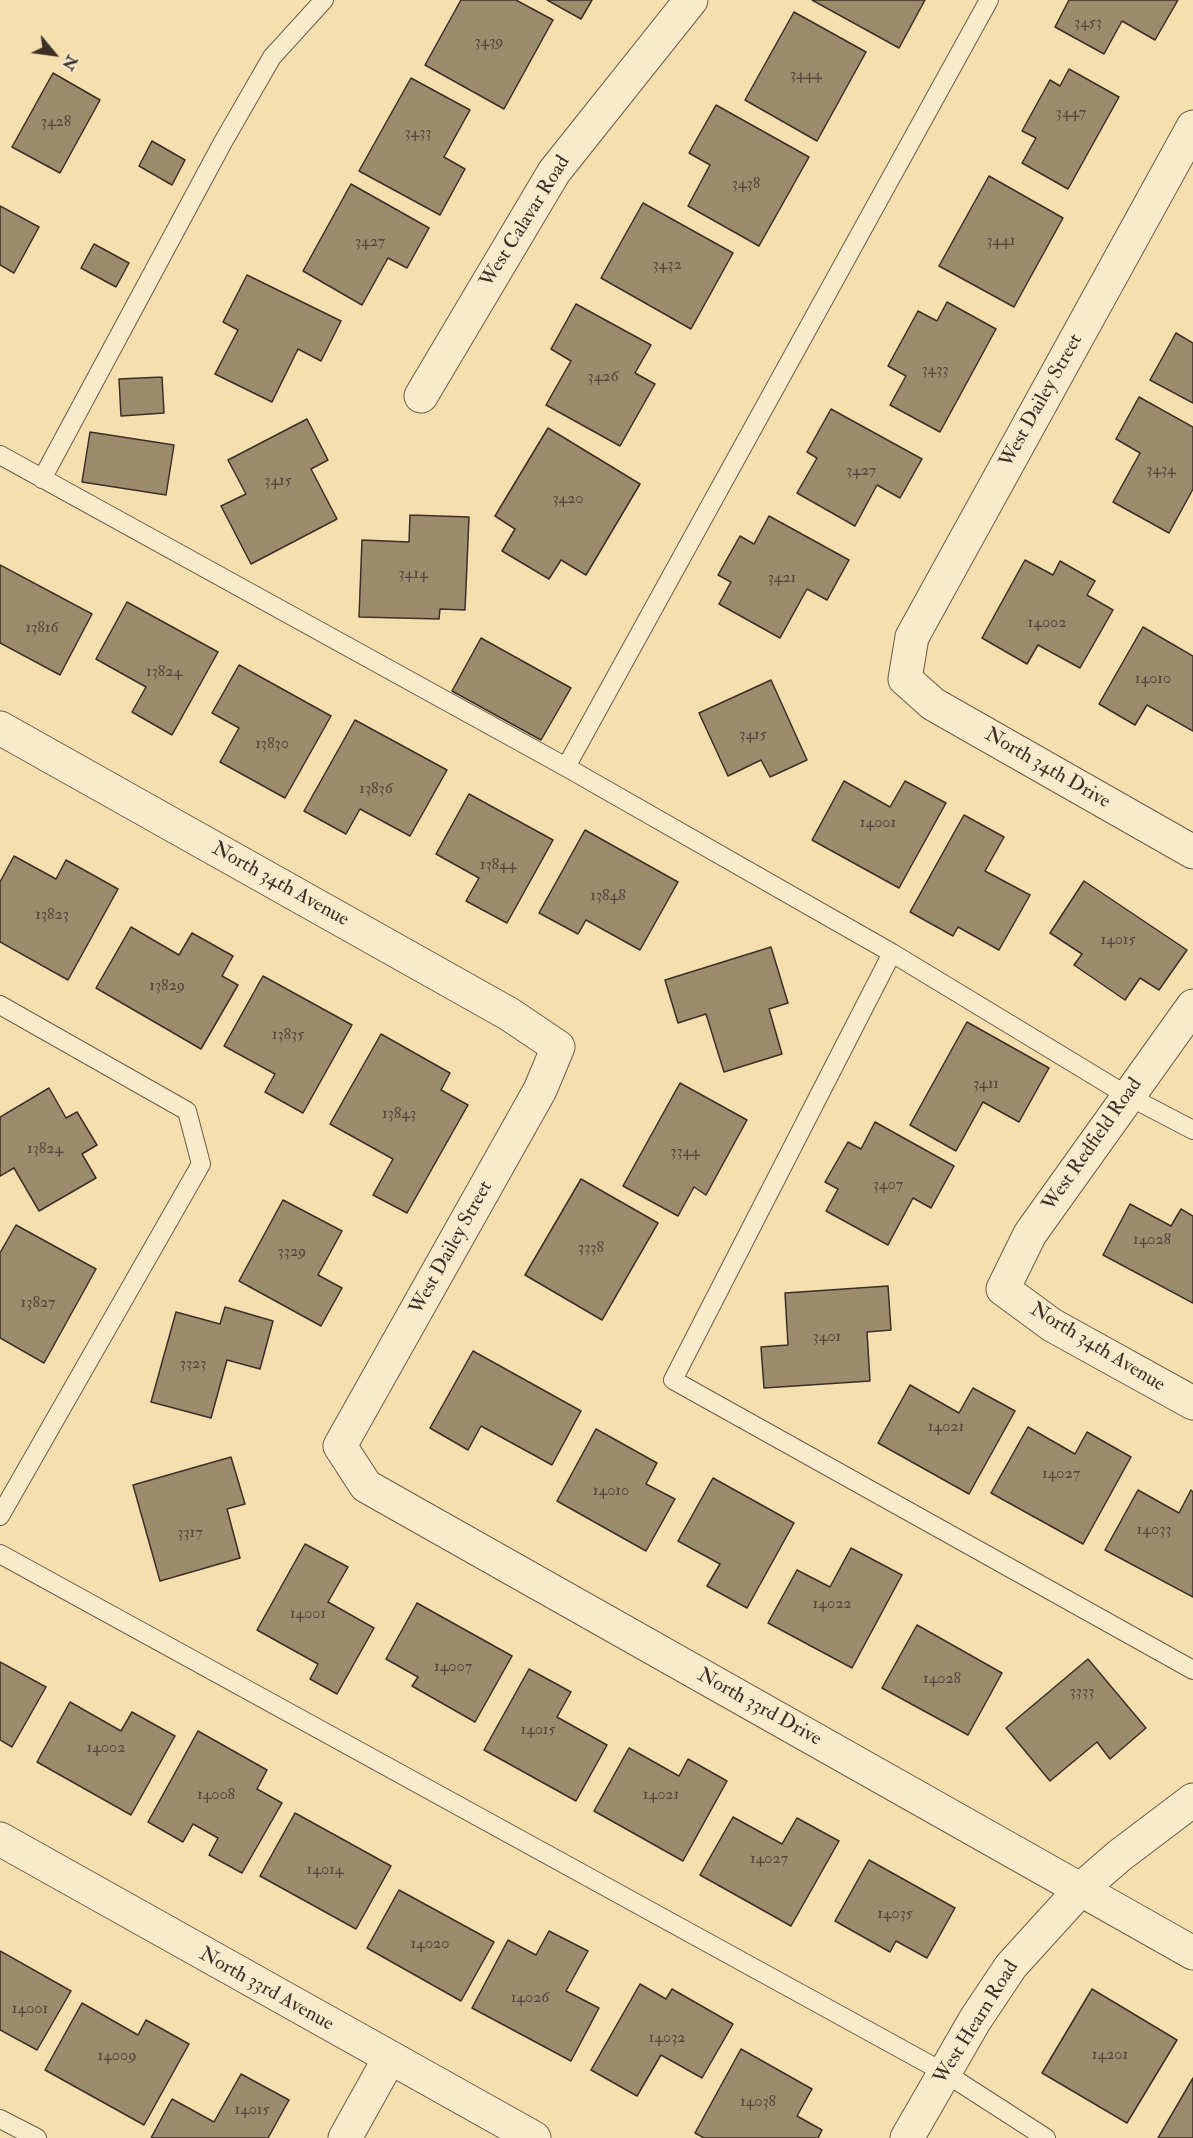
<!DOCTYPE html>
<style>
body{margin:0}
#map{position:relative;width:1193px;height:2138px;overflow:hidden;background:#f5dfaf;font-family:"IM FELL Double Pica",serif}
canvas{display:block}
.north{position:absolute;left:24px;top:24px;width:60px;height:60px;-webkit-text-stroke:4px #f8eacb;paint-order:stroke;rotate:119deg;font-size:16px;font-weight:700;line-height:24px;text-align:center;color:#3d2f27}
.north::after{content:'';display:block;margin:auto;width:21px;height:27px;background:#3d2f27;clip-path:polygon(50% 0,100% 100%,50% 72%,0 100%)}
</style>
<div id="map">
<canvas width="1193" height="2138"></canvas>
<div class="north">N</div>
</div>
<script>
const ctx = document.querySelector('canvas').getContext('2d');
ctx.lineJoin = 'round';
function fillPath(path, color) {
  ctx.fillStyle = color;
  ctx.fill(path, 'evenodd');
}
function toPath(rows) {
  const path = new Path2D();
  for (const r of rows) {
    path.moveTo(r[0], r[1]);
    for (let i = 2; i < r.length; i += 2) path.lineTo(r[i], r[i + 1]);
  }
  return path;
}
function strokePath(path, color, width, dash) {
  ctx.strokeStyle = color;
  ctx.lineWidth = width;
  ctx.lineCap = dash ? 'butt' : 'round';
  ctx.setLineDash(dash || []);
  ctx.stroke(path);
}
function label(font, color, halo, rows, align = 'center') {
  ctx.font = font + ' "IM FELL Double Pica",serif';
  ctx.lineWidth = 5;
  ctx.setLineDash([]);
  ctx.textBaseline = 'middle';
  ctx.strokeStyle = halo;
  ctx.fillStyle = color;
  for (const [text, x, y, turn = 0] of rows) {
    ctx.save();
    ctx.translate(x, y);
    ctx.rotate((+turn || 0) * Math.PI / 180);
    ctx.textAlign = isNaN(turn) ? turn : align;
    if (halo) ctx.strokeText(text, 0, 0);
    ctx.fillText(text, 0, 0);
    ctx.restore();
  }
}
const building = toPath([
 [461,0,516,0,553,20,504,109,425,65,461,0],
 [547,0,592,0,581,19,547,0],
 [812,0,925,0,899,48,812,0],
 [1069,0,1178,0,1155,40,1122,21,1104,54,1055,27,1069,0],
 [794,12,866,52,817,141,745,100,794,12],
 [1069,69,1119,97,1068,189,1022,163,1036,138,1022,131,1050,80,1060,86,1069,69],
 [53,73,100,100,60,173,12,147,53,73],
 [411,78,470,110,444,157,465,169,440,215,359,171,411,78],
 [716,105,809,157,759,246,688,206,710,165,689,153,716,105],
 [152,141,185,160,172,185,139,166,152,141],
 [989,176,1063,218,1014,307,939,266,989,176],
 [351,184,429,228,407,268,388,258,362,305,303,271,351,184],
 [643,203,733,253,691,329,601,278,643,203],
 [0,206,39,227,14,273,0,265,0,206],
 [94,244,129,263,116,287,81,268,94,244],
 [247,275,341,321,321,361,298,349,272,402,215,374,238,330,223,322,247,275],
 [947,302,996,329,940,432,890,405,906,376,888,366,918,311,937,321,947,302],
 [576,304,651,345,635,373,655,384,620,446,546,405,571,361,551,349,576,304],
 [1176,333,1193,343,1193,403,1150,380,1176,333],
 [162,377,164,413,121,416,119,379,162,377],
 [1139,397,1193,427,1193,489,1169,533,1113,502,1140,453,1116,439,1139,397],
 [831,409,922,459,900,498,877,485,855,526,797,493,817,458,807,452,831,409],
 [307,419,328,460,311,469,337,519,251,564,221,506,246,494,228,460,307,419],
 [548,428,640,484,586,575,561,560,549,579,502,551,515,529,495,516,548,428],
 [90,432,174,445,166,495,82,482,90,432],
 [410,515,469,517,465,610,440,609,439,619,359,617,362,540,409,542,410,515],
 [769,516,849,560,827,600,807,589,780,638,719,604,731,582,718,575,740,536,754,544,769,516],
 [1025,560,1053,575,1060,561,1095,581,1087,595,1113,610,1080,668,1038,645,1027,664,982,638,1025,560],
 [0,565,92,614,60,675,0,643,0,565],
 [127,602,218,652,172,735,132,712,146,687,96,659,127,602],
 [1143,627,1193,656,1193,731,1147,705,1135,725,1099,704,1143,627],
 [481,638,571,688,541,740,452,691,481,638],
 [239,665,331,716,285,798,220,762,239,728,212,713,239,665],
 [771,680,807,760,770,777,761,760,728,776,699,713,771,680],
 [355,720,447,770,410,836,360,809,346,834,304,811,355,720],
 [844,781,890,807,905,781,946,803,899,888,812,840,844,781],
 [469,794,553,840,507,923,466,901,479,878,436,854,469,794],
 [964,815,1004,837,985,871,1030,895,999,950,958,927,953,936,910,912,964,815],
 [585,830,678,882,640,950,586,920,578,934,539,913,585,830],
 [14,856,56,879,66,860,118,889,68,980,0,942,0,882,14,856],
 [1084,881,1187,950,1159,990,1140,978,1125,1000,1074,965,1082,954,1050,933,1084,881],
 [131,927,179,955,192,933,233,956,222,976,238,985,201,1049,96,988,131,927],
 [771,947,788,1003,769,1009,782,1054,724,1072,706,1014,678,1023,665,980,771,947],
 [263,976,352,1025,303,1113,265,1092,275,1074,224,1046,263,976],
 [967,1022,1049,1068,1019,1122,983,1102,956,1151,910,1125,967,1022],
 [381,1034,450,1073,441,1090,468,1105,407,1213,373,1195,393,1159,330,1124,381,1034],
 [680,1083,747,1120,706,1195,694,1187,678,1216,623,1186,680,1083],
 [49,1088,66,1118,77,1112,97,1145,82,1154,96,1178,39,1211,14,1168,0,1176,0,1117,49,1088],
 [875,1122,954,1166,931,1208,913,1198,888,1245,826,1211,838,1189,825,1182,848,1142,861,1149,875,1122],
 [581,1179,658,1223,602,1320,525,1275,581,1179],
 [283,1200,342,1231,318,1275,342,1288,321,1326,239,1281,283,1200],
 [1130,1204,1171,1226,1181,1209,1193,1216,1193,1303,1103,1255,1130,1204],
 [16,1225,96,1269,44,1363,0,1338,0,1253,16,1225],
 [888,1286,891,1330,867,1332,870,1381,764,1388,761,1347,788,1345,785,1293,888,1286],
 [225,1307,273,1321,260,1369,227,1360,211,1418,151,1402,176,1312,220,1324,225,1307],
 [473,1351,581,1411,552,1465,481,1426,468,1450,430,1428,473,1351],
 [910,1385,959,1413,973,1388,1015,1411,969,1494,878,1443,910,1385],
 [1028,1427,1075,1454,1087,1432,1131,1457,1083,1544,991,1493,1028,1427],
 [596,1429,657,1463,646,1484,675,1499,646,1551,557,1501,596,1429],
 [231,1457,245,1504,227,1509,240,1558,160,1581,133,1485,231,1457],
 [713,1478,794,1523,747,1608,707,1586,720,1564,678,1541,713,1478],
 [1138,1490,1179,1513,1191,1490,1193,1492,1193,1597,1105,1550,1138,1490],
 [305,1544,348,1567,328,1602,374,1628,337,1694,310,1679,318,1664,257,1630,305,1544],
 [851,1548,902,1575,852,1668,768,1623,797,1570,830,1587,851,1548],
 [417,1603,512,1656,475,1722,412,1686,418,1677,386,1659,417,1603],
 [917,1625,1002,1673,968,1735,882,1688,917,1625],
 [1088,1659,1146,1728,1110,1759,1097,1742,1050,1781,1006,1728,1088,1659],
 [0,1662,46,1687,12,1747,0,1740,0,1662],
 [529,1669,571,1692,557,1717,607,1745,576,1801,484,1750,529,1669],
 [70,1702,121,1731,132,1712,175,1736,131,1815,37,1762,70,1702],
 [198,1731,267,1770,257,1789,282,1803,242,1873,209,1855,218,1838,193,1824,183,1842,148,1822,198,1731],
 [629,1748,679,1776,688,1759,727,1781,683,1861,594,1811,629,1748],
 [295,1813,391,1866,356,1929,260,1876,295,1813],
 [733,1817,782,1844,797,1818,839,1841,791,1926,700,1875,733,1817],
 [869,1860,955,1908,927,1958,896,1941,890,1952,835,1921,869,1860],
 [399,1890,494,1942,461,2001,367,1948,399,1890],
 [549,1931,588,1951,566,1991,599,2008,571,2061,472,2008,508,1940,536,1955,549,1931],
 [0,1951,71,1991,37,2050,0,2030,0,1951],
 [640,1984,666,1999,672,1989,733,2024,702,2078,661,2055,637,2096,591,2070,640,1984],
 [1092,1989,1177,2040,1127,2123,1042,2073,1092,1989],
 [82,2003,138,2035,146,2020,189,2044,144,2125,45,2070,82,2003],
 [741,2049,812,2089,797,2116,822,2130,818,2138,704,2138,695,2133,741,2049],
 [241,2074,289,2100,268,2138,151,2138,172,2099,214,2122,241,2074],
 [1193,2078,1193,2138,1158,2138,1193,2078]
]);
fillPath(building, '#9d8b6e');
strokePath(building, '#3d2f27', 1.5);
const service = toPath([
 [0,455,566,767,892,953,1128,1096,1193,1130],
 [42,479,223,142,272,57,324,0],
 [566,767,989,0],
 [892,953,673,1380,1193,1670],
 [0,1005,187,1111,201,1164,0,1516],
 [0,1554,945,2073,1046,2138],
 [0,2119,37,2138]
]);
const minor = toPath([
 [1193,127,912,637,905,679,933,704,1193,852],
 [421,396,554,172,691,0],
 [0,728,509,1014,558,1047,540,1090,340,1446,366,1486,1193,1953],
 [1193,1006,1030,1234,1003,1289,1052,1325,1193,1403],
 [0,1839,534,2138],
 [345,2138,389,2059],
 [907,2138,975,2020,1011,1966,1081,1889,1119,1856,1193,1800]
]);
strokePath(service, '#6b5b49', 20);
strokePath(minor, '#6b5b49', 35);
strokePath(service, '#f8eacb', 18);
strokePath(minor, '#f8eacb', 33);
label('16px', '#554639', null, [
 ["3453",1088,24],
 ["3439",489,43],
 ["3444",806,76],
 ["3447",1071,114],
 ["3428",56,123],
 ["3433",418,134],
 ["3438",746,185],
 ["3441",1001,242],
 ["3427",370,243],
 ["3432",667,266],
 ["3433",935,371],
 ["3426",603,378],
 ["3434",1161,471],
 ["3427",861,472],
 ["3415",278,482],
 ["3420",568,500],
 ["3414",413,575],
 ["3421",782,579],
 ["14002",1047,624],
 ["13816",42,629],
 ["13824",164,673],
 ["14010",1153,680],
 ["3415",753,736],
 ["13830",272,745],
 ["13836",376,790],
 ["14001",878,824],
 ["13844",498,866],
 ["13848",608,897],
 ["13823",52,916],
 ["14015",1118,941],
 ["13829",167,987],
 ["13835",288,1036],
 ["3411",986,1085],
 ["13843",399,1115],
 ["13824",45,1150],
 ["3344",685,1153],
 ["3407",888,1186],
 ["14028",1152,1241],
 ["3338",591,1249],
 ["3329",292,1253],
 ["13827",38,1304],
 ["3401",827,1338],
 ["3323",193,1365],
 ["14021",946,1428],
 ["14027",1061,1475],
 ["14010",611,1492],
 ["14033",1154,1531],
 ["3317",190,1534],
 ["14022",832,1605],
 ["14001",308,1615],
 ["14007",453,1668],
 ["14028",942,1680],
 ["3333",1082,1693],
 ["14015",538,1731],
 ["14002",106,1749],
 ["14008",216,1796],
 ["14021",661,1796],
 ["14027",769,1860],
 ["14014",325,1871],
 ["14035",895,1915],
 ["14020",430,1945],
 ["14026",530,1999],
 ["14001",30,2010],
 ["14032",667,2039],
 ["14201",1110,2056],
 ["14009",117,2057],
 ["14038",758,2103],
 ["14015",252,2111]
]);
label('20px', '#3d2f27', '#f8eacb', [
 ["West Calavar Road",526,222,-58],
 ["West Dailey Street",1042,401,-61],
 ["North 34th Drive",1047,769,30],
 ["North 34th Avenue",280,885,29],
 ["West Redfield Road",1093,1145,-55],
 ["West Dailey Street",452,1248,-61],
 ["North 34th Avenue",1097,1348,31],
 ["North 33rd Drive",759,1708,29],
 ["North 33rd Avenue",266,1990,29],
 ["West Hearn Road",977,2023,-58]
]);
</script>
